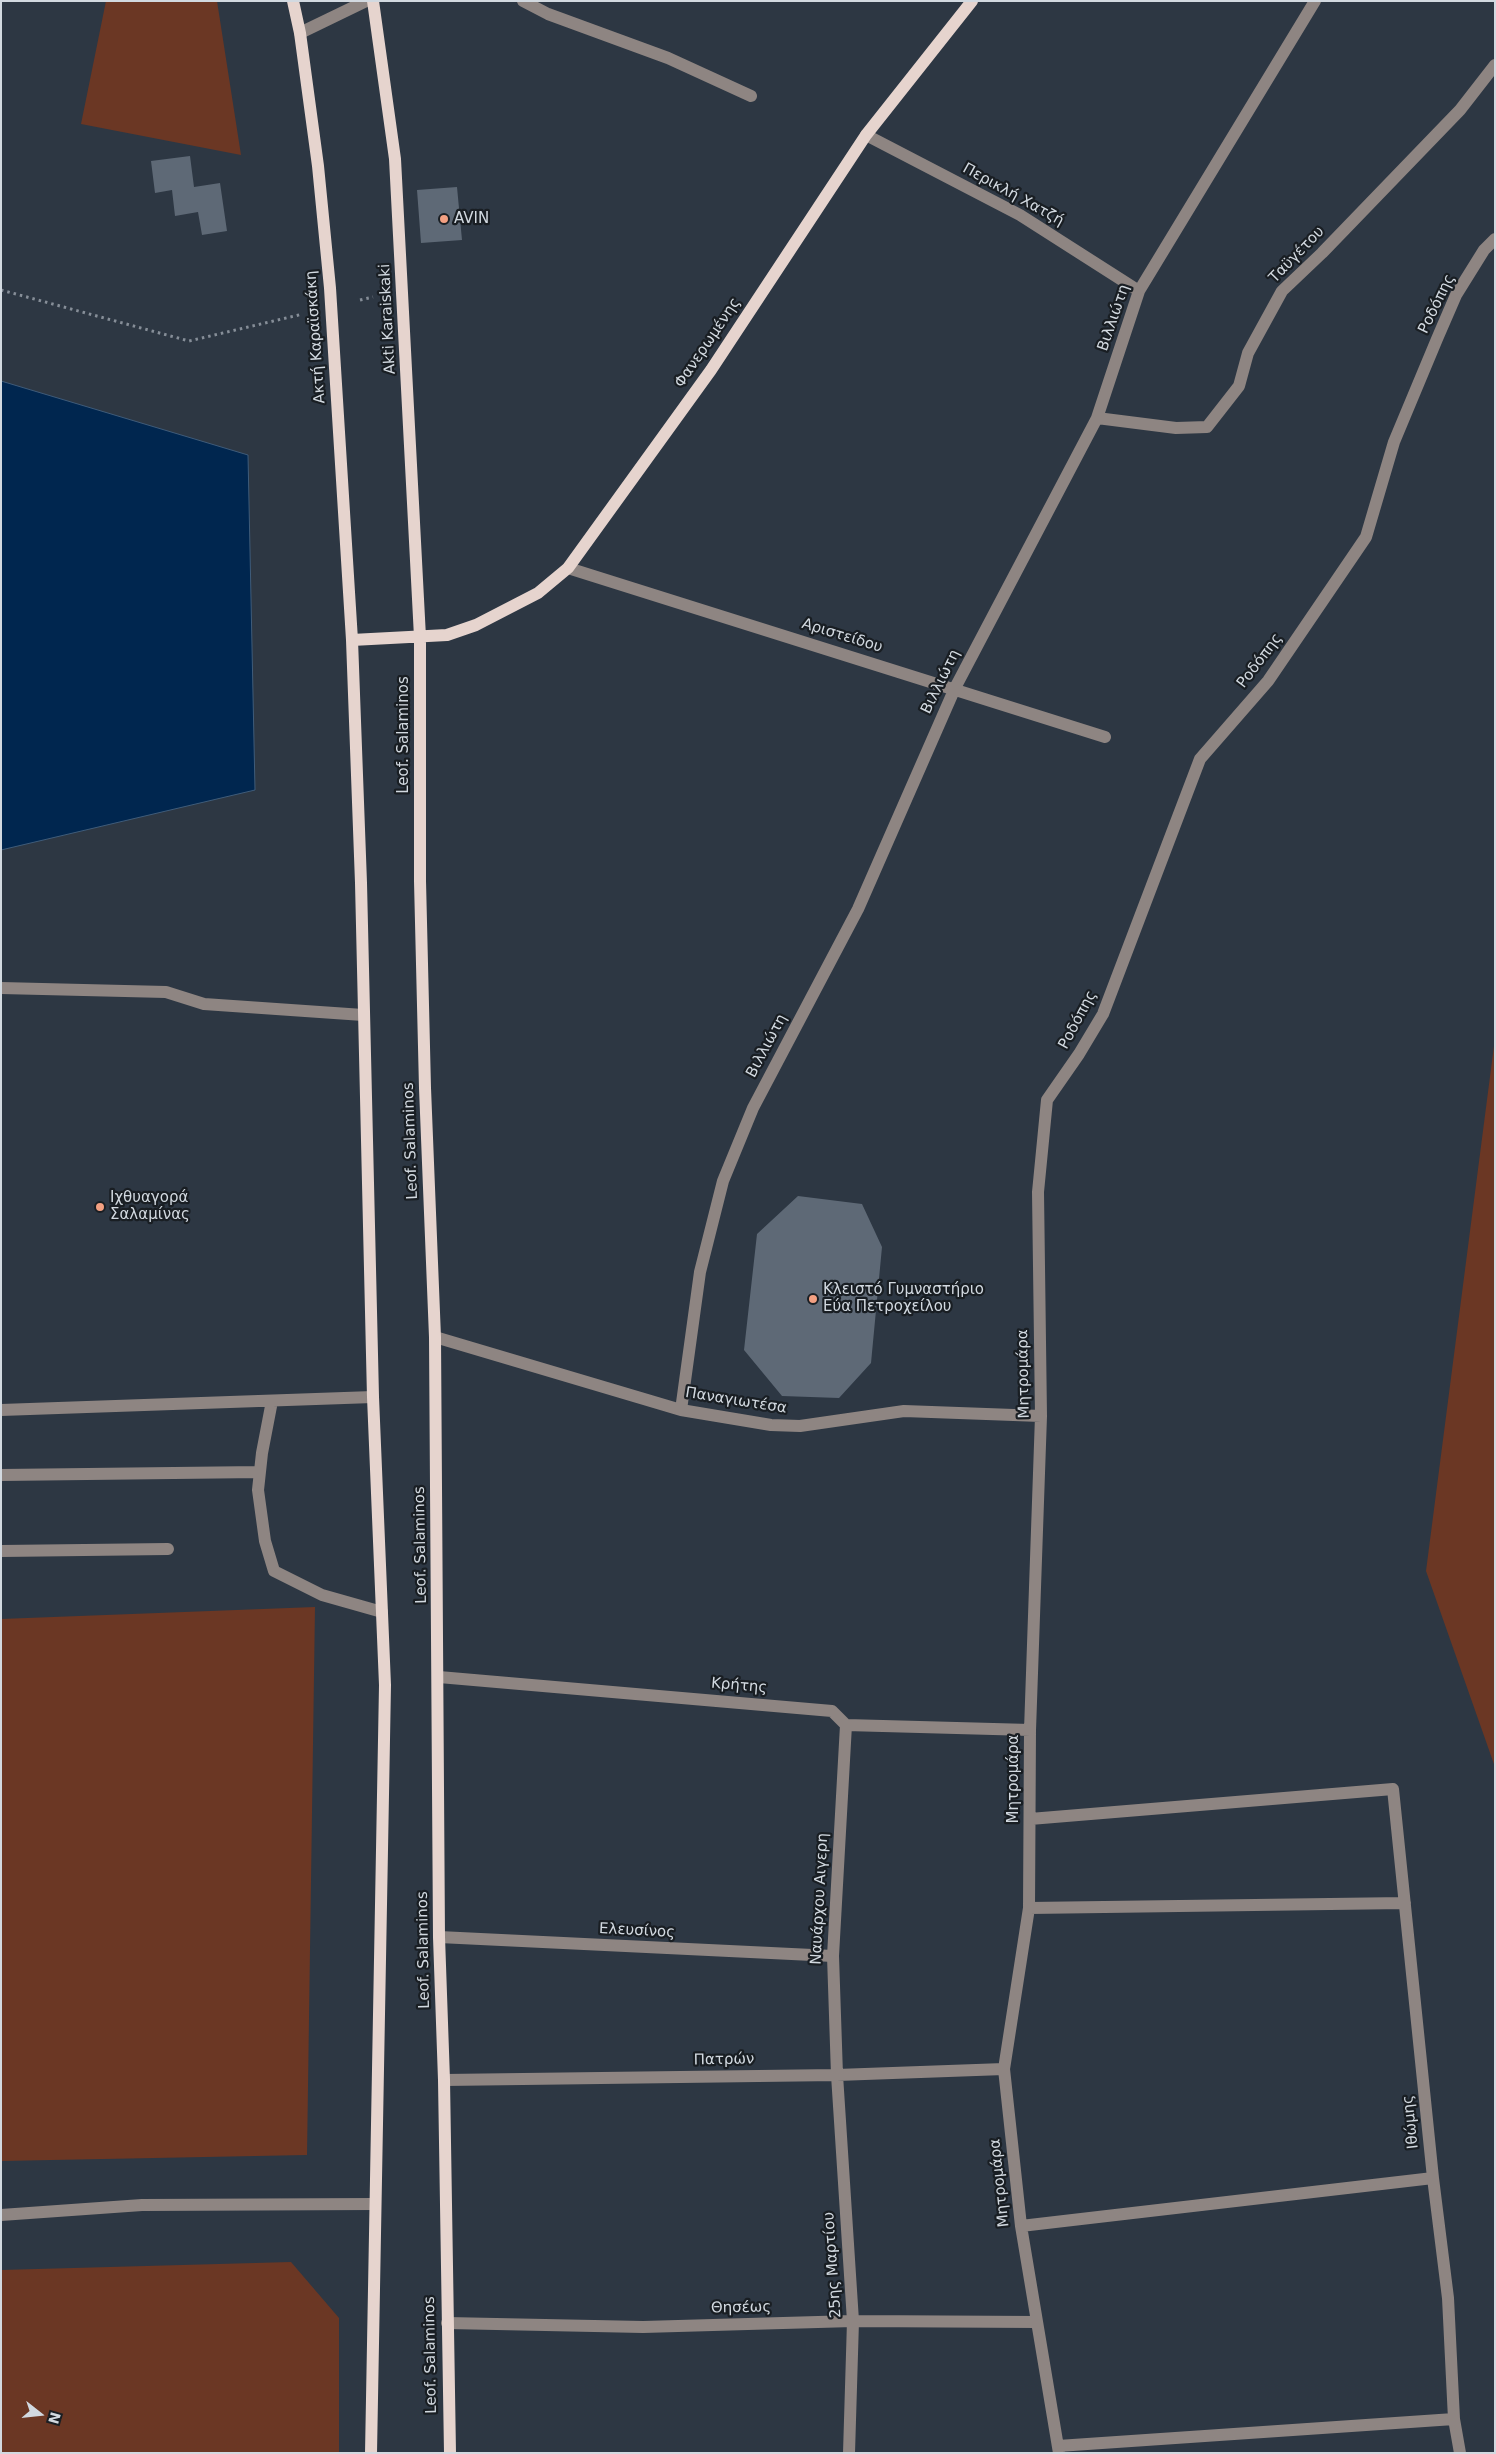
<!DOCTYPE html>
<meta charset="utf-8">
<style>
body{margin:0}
#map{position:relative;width:1496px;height:2454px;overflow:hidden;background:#2d3743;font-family:"DejaVu Sans",sans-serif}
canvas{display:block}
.frame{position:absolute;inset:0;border:2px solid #d2d9e0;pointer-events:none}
.north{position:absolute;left:15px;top:2389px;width:50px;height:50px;-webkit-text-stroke:4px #191e23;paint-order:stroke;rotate:106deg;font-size:14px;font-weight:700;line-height:20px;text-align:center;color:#d2d9e0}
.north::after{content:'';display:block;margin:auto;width:18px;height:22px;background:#d2d9e0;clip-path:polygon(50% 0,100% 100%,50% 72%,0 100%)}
</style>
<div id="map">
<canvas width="1496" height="2454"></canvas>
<div class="frame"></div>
<div class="north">N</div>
</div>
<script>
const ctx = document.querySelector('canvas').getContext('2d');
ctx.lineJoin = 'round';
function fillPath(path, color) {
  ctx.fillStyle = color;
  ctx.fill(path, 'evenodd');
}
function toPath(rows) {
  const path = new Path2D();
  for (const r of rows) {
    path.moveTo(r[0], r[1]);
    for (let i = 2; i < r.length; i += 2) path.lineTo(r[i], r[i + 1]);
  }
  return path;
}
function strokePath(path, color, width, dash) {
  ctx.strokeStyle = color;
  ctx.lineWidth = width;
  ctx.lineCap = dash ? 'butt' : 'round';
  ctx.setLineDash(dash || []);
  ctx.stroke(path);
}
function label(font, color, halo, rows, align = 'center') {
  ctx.font = font + ' "DejaVu Sans",sans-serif';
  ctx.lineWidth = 4.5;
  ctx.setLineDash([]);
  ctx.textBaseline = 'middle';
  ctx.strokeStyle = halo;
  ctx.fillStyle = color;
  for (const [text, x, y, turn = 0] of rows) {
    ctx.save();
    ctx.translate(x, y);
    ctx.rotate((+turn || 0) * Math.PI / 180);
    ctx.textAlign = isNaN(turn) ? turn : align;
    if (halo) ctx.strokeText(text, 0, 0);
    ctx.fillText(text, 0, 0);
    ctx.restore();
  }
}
fillPath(toPath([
 [106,1,217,1,241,155,81,124],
 [1495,1038,1495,1767,1426,1571],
 [315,1607,307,2155,1,2161,1,1619],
 [291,2262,339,2318,339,2453,1,2453,1,2270]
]), '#6b3724');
const water = toPath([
 [1,381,248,455,255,790,1,850,1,381]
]);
fillPath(water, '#00264f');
strokePath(water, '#3f5c7a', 1);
fillPath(toPath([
 [190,156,194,187,220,183,227,231,202,235,198,212,175,216,172,190,155,193,151,161],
 [457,187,462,240,421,243,417,190],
 [798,1196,862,1204,882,1247,871,1363,839,1398,782,1396,744,1350,757,1234]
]), '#5e6976');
strokePath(toPath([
 [1,290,189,341,303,314],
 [360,300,373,297]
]), '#868e98', 3, [2.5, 4]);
strokePath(toPath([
 [523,1,548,14,668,58,751,96],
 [300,33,366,1],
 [866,135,1020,215,1139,291],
 [1097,418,1176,428,1207,427,1239,386,1248,353,1282,291,1322,253,1460,110,1495,65],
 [568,568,1105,737],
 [1,988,166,992,204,1004,363,1015],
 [435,1337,681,1410,771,1425,800,1426,904,1411,1041,1416],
 [272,1401,262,1453,258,1490,265,1541,274,1571,322,1595,382,1612],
 [1,1410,373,1397],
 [681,1410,700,1272,723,1181,753,1108,858,909,955,688,1097,418,1139,291,1315,1],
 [1,1475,260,1472],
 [1,1551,168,1549],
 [439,1677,832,1711,846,1725,1030,1730],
 [846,1725,833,1956,837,2075,853,2321,849,2453],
 [1030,1819,1393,1789,1433,2178,1448,2298,1454,2419,1460,2453],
 [1029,1908,1405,1903],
 [439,1937,833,1956],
 [444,2080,837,2075,1004,2069],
 [1,2215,142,2205,375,2204],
 [1021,2226,1433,2178],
 [447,2323,643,2327,853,2321,1037,2322],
 [1058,2446,1454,2419],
 [1059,2453,1021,2226,1004,2069,1029,1908,1030,1730,1041,1416,1038,1192,1047,1100,1079,1054,1103,1014,1200,759,1268,681,1366,537,1394,442,1437,339,1456,295,1484,250,1495,239]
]), '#8e8582', 12);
strokePath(toPath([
 [293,1,300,33,318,166,330,288,352,640,361,883,373,1397,385,1685,371,2453],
 [373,1,395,159,420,637,420,881,425,1088,435,1337,439,1937,444,2080,450,2453],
 [352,640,447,635,476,625,538,593,568,568,711,370,866,135,972,1]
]), '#e6d4ce', 12);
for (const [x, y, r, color] of [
 [444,219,5,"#f3a082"],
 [100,1207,5,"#f3a082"],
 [813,1299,5,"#f3a082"]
]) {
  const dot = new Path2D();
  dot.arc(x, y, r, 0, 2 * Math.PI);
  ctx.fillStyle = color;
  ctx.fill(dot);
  strokePath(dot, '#191e23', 2);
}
label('15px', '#d2d9e0', '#191e23', [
 ["Περικλή Χατζή",1013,195,29],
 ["Ταϋγέτου",1297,255,-46],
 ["Ροδόπης",1437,304,-64],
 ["Βιλλιώτη",1114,318,-71],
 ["Akti Karaiskaki",388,319,-93],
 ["Ακτή Καραϊσκάκη",316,337,-94],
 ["Φανερωμένης",708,343,-56],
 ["Αριστείδου",842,636,17],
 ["Ροδόπης",1260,661,-53],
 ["Βιλλιώτη",941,682,-64],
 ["Leof. Salaminos",404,735,-90],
 ["Ροδόπης",1078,1020,-62],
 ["Βιλλιώτη",767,1046,-62],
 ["Leof. Salaminos",411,1141,-92],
 ["Μητρομάρα",1024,1374,-91],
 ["Παναγιωτέσα",736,1401,9],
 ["Leof. Salaminos",421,1545,-91],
 ["Κρήτης",739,1686,5],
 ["Μητρομάρα",1014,1779,-90],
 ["Ναυάρχου Αιγερη",820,1899,-87],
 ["Ελευσίνος",637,1931,3],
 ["Leof. Salaminos",424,1950,-91],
 ["Πατρών",724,2060,-1],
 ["Ιθώμης",1411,2122,-96],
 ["Μητρομάρα",1000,2183,-96],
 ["25ης Μαρτίου",833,2265,-94],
 ["Θησέως",741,2308,-1],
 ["Leof. Salaminos",431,2355,-91]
]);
label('15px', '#d2d9e0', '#191e23', [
 ["AVIN",454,219],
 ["Ιχθυαγορά",110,1198],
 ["Σαλαμίνας",110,1215],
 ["Κλειστό Γυμναστήριο",823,1290],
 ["Εύα Πετροχείλου",823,1307]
], 'left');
</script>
